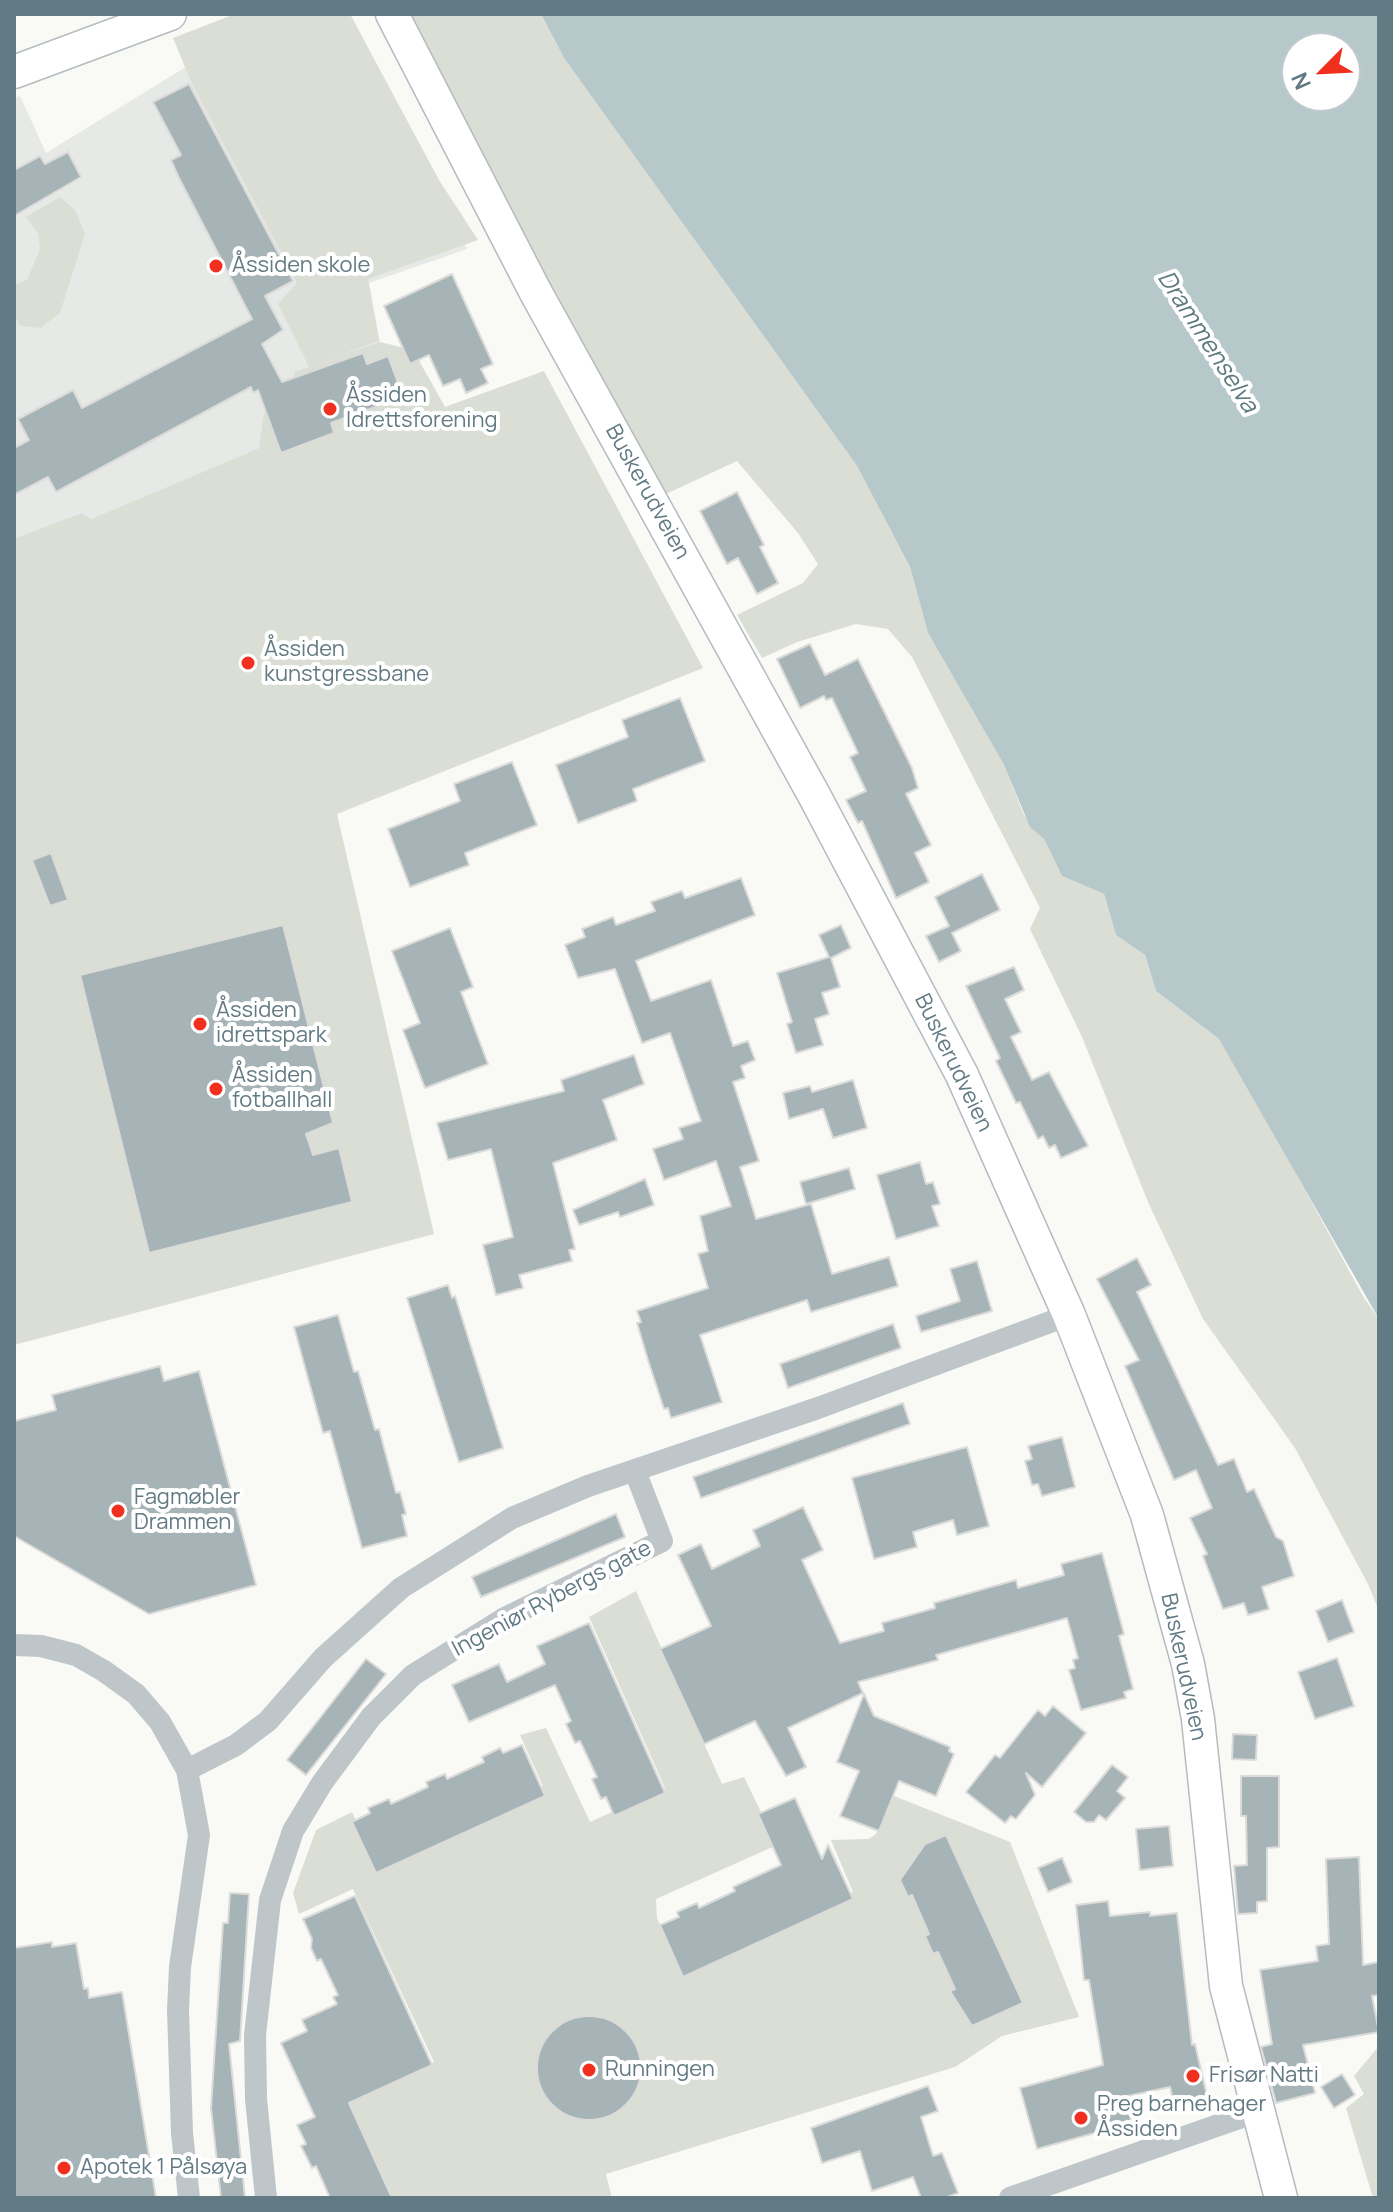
<!DOCTYPE html>
<meta charset="utf-8">
<style>
body{margin:0}
#map{position:relative;width:1393px;height:2212px;overflow:hidden;background:#f9f9f6;font-family:Manrope,sans-serif}
canvas{display:block}
.frame{position:absolute;inset:0;border:16px solid #627a84;pointer-events:none}
.north{position:absolute;left:1281px;top:32px;width:80px;height:80px;box-sizing:border-box;background:#fff;border:2px solid #c0cace;border-radius:50%;rotate:246deg;font-size:22px;font-weight:700;line-height:32px;text-align:center;color:#627a84}
.north::after{content:'';display:block;margin:auto;width:28px;height:36px;background:#f12f1e;clip-path:polygon(50% 0,100% 100%,50% 72%,0 100%)}
</style>
<div id="map">
<canvas width="1393" height="2212"></canvas>
<div class="frame"></div>
<div class="north">N</div>
</div>
<script>
const ctx = document.querySelector('canvas').getContext('2d');
ctx.lineJoin = 'round';
function fillPath(path, color) {
  ctx.fillStyle = color;
  ctx.fill(path, 'evenodd');
}
function toPath(rows) {
  const path = new Path2D();
  for (const r of rows) {
    if (r.length === 3) {
      path.moveTo(r[0] + r[2], r[1]);
      path.arc(r[0], r[1], r[2], 0, 2 * Math.PI);
      continue;
    }
    path.moveTo(r[0], r[1]);
    for (let i = 2; i < r.length; i += 2) path.lineTo(r[i], r[i + 1]);
  }
  return path;
}
function strokePath(path, color, width, dash) {
  ctx.strokeStyle = color;
  ctx.lineWidth = width;
  ctx.lineCap = dash ? 'butt' : 'round';
  ctx.setLineDash(dash || []);
  ctx.stroke(path);
}
function label(font, color, halo, rows, align = 'center') {
  ctx.font = font + ' Manrope,sans-serif';
  ctx.lineWidth = 8;
  ctx.setLineDash([]);
  ctx.textBaseline = 'middle';
  ctx.strokeStyle = halo;
  ctx.fillStyle = color;
  for (const [text, x, y, turn = 0] of rows) {
    ctx.save();
    ctx.translate(x, y);
    ctx.rotate((+turn || 0) * Math.PI / 180);
    ctx.textAlign = isNaN(turn) ? turn : align;
    if (halo) ctx.strokeText(text, 0, 0);
    ctx.fillText(text, 0, 0);
    ctx.restore();
  }
}
fillPath(toPath([
 [272,14,338,14,467,249,369,283,380,342,295,372,303,400,259,448,91,519,80,513,14,540,14,98,20,96,46,153]
]), '#e7e9e7');
fillPath(toPath([
 [235,14,350,14,439,180,478,240,368,279,379,341,320,362,380,342,413,350,445,407,544,371,703,668,337,814,434,1234,14,1345,14,539,81,513,91,519,259,448,264,414,302,400,294,372,309,367,278,304,297,283,192,84,173,38],
 [403,14,541,14,564,58,857,466,910,567,928,633,1004,765,1024,815,1044,839,1062,876,1104,894,1116,935,1145,955,1156,991,1219,1039,1240,1071,1364,1298,1379,1319,1379,1611,1368,1584,1295,1448,1203,1319,1148,1202,1082,1037,1030,929,1040,908,912,657,888,629,856,624,797,642,762,658,737,615,803,583,818,564,798,533,737,461,666,494,587,365],
 [60,197,75,210,85,234,60,313,40,328,21,326,14,316,14,285,27,280,40,249,38,233,26,217],
 [636,1591,722,1784,744,1777,777,1845,656,1899,657,1918,680,1969,853,1892,831,1840,869,1839,876,1834,894,1796,1010,1842,1079,2017,1002,2036,955,2067,606,2174,612,2198,393,2198,345,2095,381,2088,434,2062,353,1889,299,1914,293,1893,316,1830,352,1812,375,1863,543,1786,520,1735,546,1728,590,1822,665,1788,589,1617],
 [1379,2046,1379,2198,1373,2198,1346,2108,1364,2094,1354,2076]
]), '#daded5');
fillPath(toPath([
 [541,14,1379,14,1379,1319,1219,1039,1156,991,1145,955,1116,935,1104,894,1062,876,1044,839,1030,827,1004,765,928,633,910,567,857,466,564,58],
 [1297,48,1345,48,1345,96,1297,96]
]), '#b7c8ca');
const building = toPath([
 [189,84,293,281,265,296,283,330,262,344,282,382,363,353,367,364,388,356,401,391,389,395,392,401,331,423,334,433,281,453,258,390,253,393,251,387,56,492,48,477,14,495,14,448,29,440,18,419,73,390,82,408,252,319,179,178,171,160,181,155,153,102,189,84],
 [68,152,81,177,14,216,14,170,40,156,45,164,68,152],
 [452,274,493,364,481,369,488,383,466,393,460,379,443,386,429,355,410,364,384,306,452,274],
 [737,492,764,545,760,547,778,583,757,594,738,558,727,564,700,511,737,492],
 [810,644,825,675,858,659,912,768,918,788,906,794,931,845,915,853,929,882,896,898,862,821,858,823,846,800,866,791,850,757,858,753,832,698,826,700,824,696,800,708,777,659,810,644],
 [680,698,705,761,633,789,637,801,578,823,556,765,628,737,622,720,680,698],
 [512,762,537,825,465,853,469,865,410,887,388,829,460,801,454,784,512,762],
 [51,853,68,900,50,906,32,860,51,853],
 [982,874,1000,910,952,933,961,951,939,962,926,936,949,926,935,897,982,874],
 [741,878,755,915,636,961,651,1001,711,980,733,1046,748,1041,755,1060,741,1066,745,1078,733,1082,759,1161,740,1167,756,1219,811,1204,832,1274,889,1257,898,1286,811,1312,807,1300,700,1335,722,1402,671,1418,668,1408,664,1409,648,1360,637,1323,641,1322,637,1311,708,1288,698,1254,708,1251,700,1216,731,1206,716,1161,664,1180,653,1149,683,1139,679,1128,701,1121,670,1033,642,1043,615,969,578,978,565,945,585,937,582,929,613,917,616,925,655,911,651,902,682,891,685,898,741,878],
 [283,925,333,1123,306,1134,313,1155,339,1148,352,1202,149,1253,80,975,283,925],
 [841,925,851,948,831,958,840,987,822,993,829,1014,815,1019,823,1045,796,1053,787,1024,792,1022,777,973,829,957,819,935,841,925],
 [450,928,473,987,461,992,488,1064,425,1088,403,1030,420,1023,392,951,450,928],
 [1014,967,1024,990,1005,999,1021,1032,1011,1037,1032,1080,1049,1072,1088,1146,1061,1158,1055,1145,1049,1148,1043,1136,1038,1139,1020,1102,1016,1103,996,1061,1000,1058,966,986,1014,967],
 [634,1055,644,1084,603,1100,617,1140,553,1163,575,1249,569,1250,572,1261,519,1275,523,1288,496,1295,483,1245,513,1237,491,1149,448,1160,437,1123,564,1091,561,1080,634,1055],
 [853,1080,867,1128,833,1138,823,1109,789,1119,783,1093,810,1086,812,1092,853,1080],
 [920,1162,926,1184,933,1182,940,1204,932,1206,939,1226,896,1239,877,1175,920,1162],
 [849,1168,855,1189,806,1204,800,1182,849,1168],
 [645,1179,654,1205,620,1217,618,1212,579,1225,573,1210,645,1179],
 [1137,1258,1151,1285,1137,1292,1218,1465,1234,1459,1247,1492,1254,1489,1276,1537,1283,1541,1294,1576,1262,1587,1269,1609,1248,1615,1244,1603,1223,1609,1203,1556,1207,1554,1190,1518,1212,1508,1196,1470,1174,1480,1125,1366,1139,1360,1097,1279,1137,1258],
 [977,1261,992,1311,921,1332,916,1316,960,1301,950,1269,977,1261],
 [448,1285,452,1298,455,1296,503,1448,459,1462,407,1298,448,1285],
 [338,1315,354,1372,358,1371,375,1430,379,1429,396,1493,400,1492,406,1514,402,1515,407,1536,362,1548,330,1431,323,1433,294,1327,338,1315],
 [893,1324,901,1348,788,1388,780,1364,893,1324],
 [160,1366,164,1381,199,1371,256,1585,149,1614,14,1536,14,1421,56,1410,52,1395,160,1366],
 [903,1403,910,1424,701,1498,693,1477,903,1403],
 [1062,1437,1075,1487,1042,1496,1038,1484,1032,1485,1025,1461,1032,1459,1028,1446,1062,1437],
 [967,1447,989,1526,957,1535,953,1520,913,1532,917,1547,874,1559,852,1478,967,1447],
 [803,1507,823,1550,802,1560,840,1643,884,1631,882,1623,935,1608,934,1603,1016,1580,1018,1588,1064,1575,1061,1564,1102,1553,1124,1634,1119,1636,1133,1689,1124,1692,1126,1698,1081,1710,1069,1670,1075,1668,1073,1660,1078,1658,1067,1618,936,1655,938,1660,858,1682,863,1693,788,1728,806,1767,786,1776,755,1721,704,1744,660,1649,711,1626,678,1555,701,1544,712,1569,760,1546,753,1530,803,1507],
 [616,1514,625,1537,481,1597,472,1577,616,1514],
 [1342,1600,1354,1632,1328,1642,1316,1611,1342,1600],
 [589,1623,665,1793,614,1816,606,1797,601,1799,592,1779,597,1777,580,1741,575,1743,566,1724,571,1721,555,1685,469,1722,452,1685,499,1664,507,1682,545,1664,537,1646,589,1623],
 [1337,1658,1354,1706,1315,1719,1298,1672,1337,1658],
 [366,1659,386,1674,306,1775,287,1760,366,1659],
 [864,1694,874,1716,950,1747,949,1751,954,1754,936,1796,899,1781,879,1831,840,1816,859,1771,837,1762,864,1694],
 [1053,1706,1086,1733,1042,1787,1026,1773,1035,1795,1016,1819,1011,1816,1005,1823,966,1792,995,1755,1000,1758,1038,1710,1045,1716,1053,1706],
 [1233,1734,1257,1735,1256,1760,1232,1759,1233,1734],
 [522,1745,545,1796,376,1873,352,1822,370,1813,368,1808,389,1799,391,1804,428,1787,426,1782,445,1774,447,1779,484,1762,482,1757,500,1748,503,1753,522,1745],
 [1112,1765,1128,1777,1117,1791,1125,1798,1106,1820,1099,1815,1094,1822,1086,1822,1074,1812,1112,1765],
 [1241,1776,1279,1776,1279,1847,1267,1848,1267,1901,1257,1902,1257,1913,1238,1914,1234,1866,1247,1865,1246,1816,1241,1816,1241,1776],
 [795,1798,822,1859,828,1845,853,1899,683,1977,660,1925,679,1917,677,1912,697,1903,699,1908,735,1891,733,1887,781,1865,758,1814,795,1798],
 [1169,1826,1173,1866,1140,1870,1136,1829,1169,1826],
 [946,1835,1023,2003,972,2026,950,1991,955,1989,938,1952,933,1954,925,1936,929,1934,912,1895,908,1897,900,1880,925,1844,946,1835],
 [1359,1857,1363,1965,1379,1962,1379,1995,1372,1996,1379,2032,1303,2045,1315,2093,1276,2103,1261,2047,1272,2044,1260,1970,1318,1961,1316,1946,1329,1944,1326,1859,1359,1857],
 [1062,1858,1072,1882,1048,1892,1038,1868,1062,1858],
 [230,1893,249,1894,240,2041,229,2044,245,2198,221,2198,211,2108,223,1923,228,1923,230,1893],
 [355,1896,432,2065,349,2103,392,2198,330,2198,316,2166,312,2168,301,2146,306,2144,297,2125,315,2117,281,2043,307,2031,302,2020,337,2004,333,1997,338,1995,321,1959,317,1961,311,1948,312,1939,303,1919,355,1896],
 [1108,1901,1110,1916,1150,1912,1150,1916,1177,1913,1192,2045,1195,2044,1207,2096,1174,2104,1170,2087,1128,2096,1131,2123,1037,2149,1020,2088,1103,2065,1089,1980,1084,1980,1076,1905,1108,1901],
 [52,1942,52,1947,76,1943,84,1989,88,1988,89,1998,122,1992,156,2198,14,2198,14,1948,52,1942],
 [589,2068,52],
 [1342,2074,1355,2095,1334,2108,1321,2087,1342,2074],
 [928,2086,938,2111,921,2117,933,2156,942,2153,958,2193,944,2198,921,2198,913,2177,872,2191,860,2151,822,2163,811,2128,928,2086]
]);
fillPath(building, '#a6b3b7');
strokePath(building, '#dbdbd9', 2);
const secondary = toPath([
 [392,14,535,291,814,795,962,1075,1069,1315,1147,1515,1188,1664,1198,1719,1226,1986,1281,2198],
 [14,72,170,14]
]);
strokePath(secondary, '#b4bcc0', 35);
strokePath(toPath([
 [14,1645,41,1646,76,1655,104,1671,136,1694,160,1722,187,1770,199,1835,180,1967,178,2010,182,2133,189,2198],
 [187,1770,236,1745,268,1721,323,1658,401,1588,512,1518,588,1486,818,1408,1069,1315],
 [266,2198,256,2099,255,2035,270,1900,293,1831,322,1783,371,1717,413,1675,503,1619,662,1541,635,1471],
 [1010,2198,1256,2112]
]), '#bfc6c9', 22);
strokePath(secondary, '#fff', 32);
for (const [x, y, r, color] of [
 [216,266,8,"#f12f1e"],
 [330,409,8,"#f12f1e"],
 [248,663,8,"#f12f1e"],
 [200,1024,8,"#f12f1e"],
 [216,1089,8,"#f12f1e"],
 [118,1511,8,"#f12f1e"],
 [589,2070,8,"#f12f1e"],
 [1193,2076,8,"#f12f1e"],
 [1081,2118,8,"#f12f1e"],
 [64,2168,8,"#f12f1e"]
]) {
  const dot = new Path2D();
  dot.arc(x, y, r, 0, 2 * Math.PI);
  ctx.fillStyle = color;
  ctx.fill(dot);
  strokePath(dot, '#fff', 3);
}
label('22px', '#627a84', '#fff', [
 ["Åssiden skole",232,266],
 ["Åssiden",346,396],
 ["Idrettsforening",346,421],
 ["Åssiden",264,650],
 ["kunstgressbane",264,675],
 ["Åssiden",216,1011],
 ["idrettspark",216,1036],
 ["Åssiden",232,1076],
 ["fotballhall",232,1101],
 ["Fagmøbler",134,1498],
 ["Drammen",134,1523],
 ["Runningen",605,2070],
 ["Frisør Natti",1209,2076],
 ["Preg barnehager",1097,2105],
 ["Åssiden",1097,2130],
 ["Apotek 1 Pålsøya",80,2168]
], 'left');
label('22px', '#627a84', '#fff', [
 ["Buskerudveien",647,492,61],
 ["Buskerudveien",953,1063,64],
 ["Ingeniør Rybergs gate",552,1599,-28],
 ["Buskerudveien",1183,1667,78]
]);
label('italic 24px', '#5d7a7e', '#fff', [
 ["Drammenselva",1207,342,57]
]);
</script>
